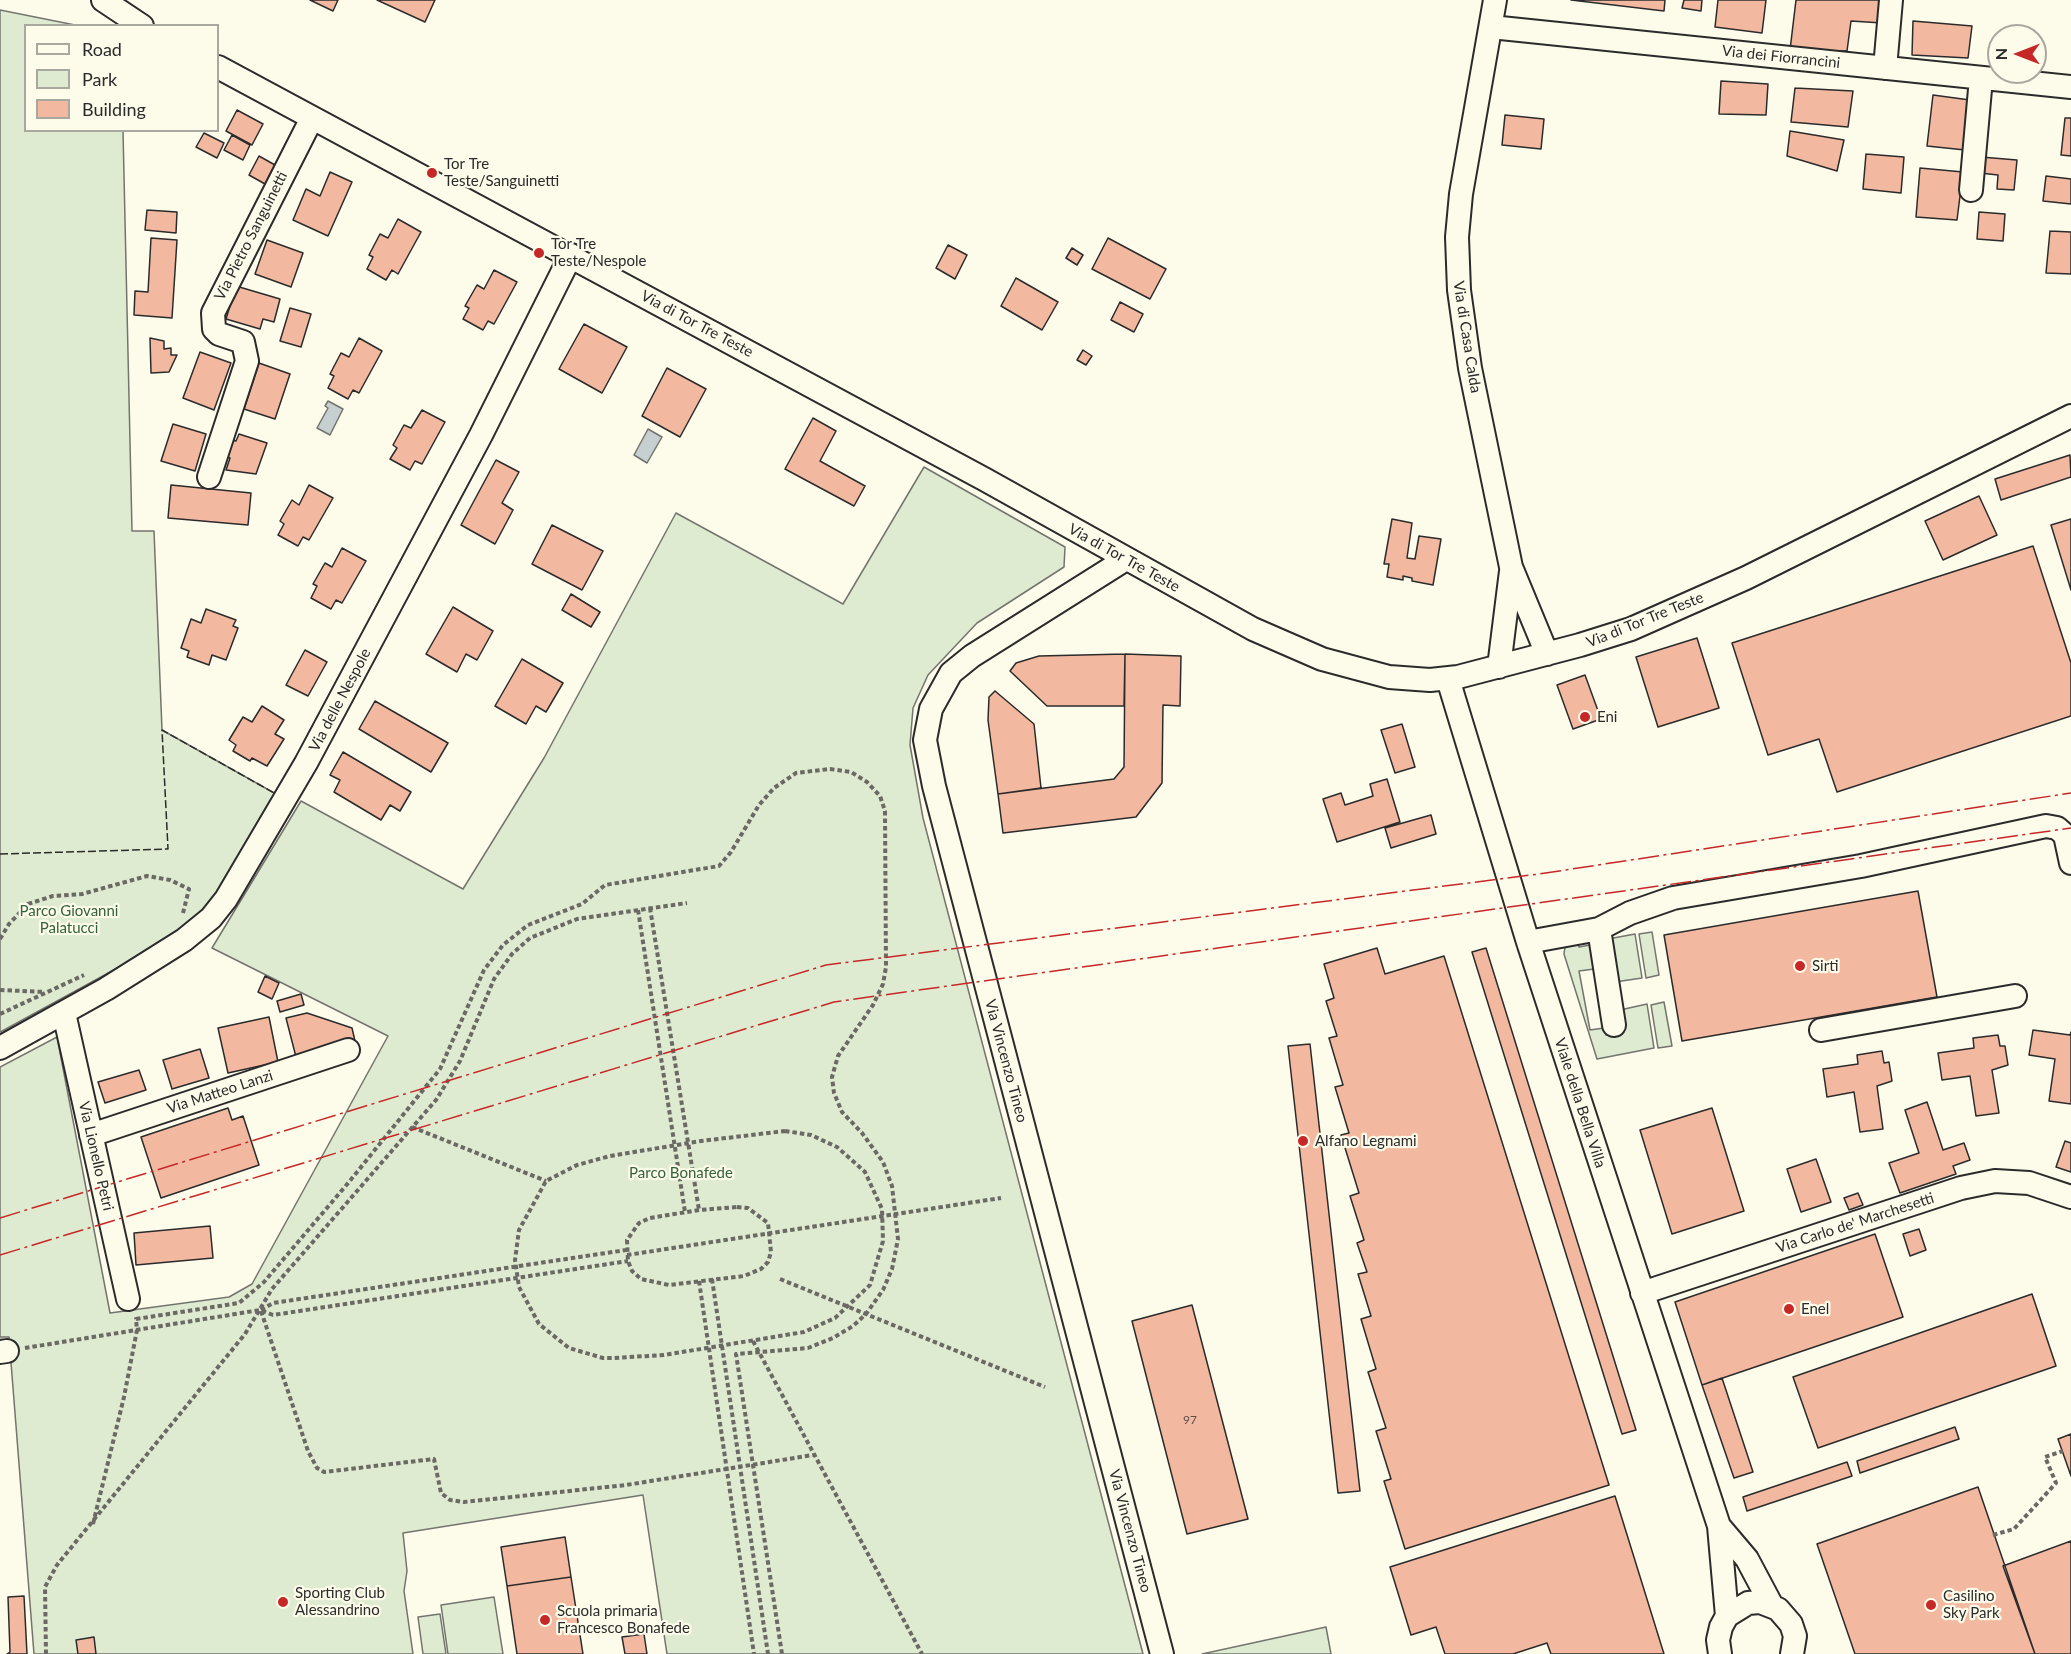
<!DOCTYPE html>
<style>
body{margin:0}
#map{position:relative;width:2071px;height:1654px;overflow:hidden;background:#fdfbea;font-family:Lato,sans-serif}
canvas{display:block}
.legend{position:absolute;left:24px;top:24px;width:195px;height:108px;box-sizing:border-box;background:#fdfbea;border:2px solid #a9a89e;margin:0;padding:8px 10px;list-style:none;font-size:18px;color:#2b2b2b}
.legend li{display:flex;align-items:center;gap:12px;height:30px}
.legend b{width:30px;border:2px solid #a9a89e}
.north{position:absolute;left:1987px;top:24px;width:60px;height:60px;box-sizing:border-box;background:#fdfbea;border:2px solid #a9a89e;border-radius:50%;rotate:270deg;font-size:16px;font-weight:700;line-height:24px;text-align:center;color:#2b2b2b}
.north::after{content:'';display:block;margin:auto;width:21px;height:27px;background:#c62828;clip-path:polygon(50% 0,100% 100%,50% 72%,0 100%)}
</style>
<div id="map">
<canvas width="2071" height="1654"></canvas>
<ul class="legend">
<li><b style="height:8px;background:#fdfbea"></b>Road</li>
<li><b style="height:16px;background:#deebd1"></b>Park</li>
<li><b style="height:16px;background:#f2b8a0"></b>Building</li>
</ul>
<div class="north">N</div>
</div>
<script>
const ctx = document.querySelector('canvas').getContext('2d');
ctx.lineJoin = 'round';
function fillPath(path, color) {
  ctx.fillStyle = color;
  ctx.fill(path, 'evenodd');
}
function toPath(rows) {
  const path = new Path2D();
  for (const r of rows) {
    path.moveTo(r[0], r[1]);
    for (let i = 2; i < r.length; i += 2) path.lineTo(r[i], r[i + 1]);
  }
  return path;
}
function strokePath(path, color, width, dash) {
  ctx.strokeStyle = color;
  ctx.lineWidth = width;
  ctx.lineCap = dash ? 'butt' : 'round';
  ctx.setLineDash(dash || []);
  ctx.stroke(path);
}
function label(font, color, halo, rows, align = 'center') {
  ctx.font = font + ' Lato,sans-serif';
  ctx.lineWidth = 4.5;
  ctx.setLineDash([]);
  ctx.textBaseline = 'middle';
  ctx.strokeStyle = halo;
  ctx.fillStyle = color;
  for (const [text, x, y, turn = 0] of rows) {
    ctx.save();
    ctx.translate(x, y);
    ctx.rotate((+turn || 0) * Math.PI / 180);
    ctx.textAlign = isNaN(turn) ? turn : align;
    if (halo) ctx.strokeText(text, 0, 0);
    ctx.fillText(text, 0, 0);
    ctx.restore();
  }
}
const green = toPath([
 [0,10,75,25,26,26,26,130,123,131,132,531,154,531,162,730,276,794,211,901,176,936,0,1032,0,10],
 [924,467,1065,547,1064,567,977,623,928,675,913,708,910,745,923,818,1143,1654,667,1654,643,1495,403,1533,407,1571,404,1591,413,1654,34,1654,9,1337,0,1337,0,1067,57,1037,110,1313,229,1297,252,1284,388,1036,212,948,301,801,463,889,544,758,676,513,843,604,924,467],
 [1652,932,1659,975,1646,978,1639,934,1652,932],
 [1635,934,1642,978,1615,982,1608,939,1635,934],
 [1578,943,1579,947,1590,945,1594,969,1579,971,1590,1030,1604,1028,1606,1035,1623,1032,1620,1010,1647,1004,1654,1048,1597,1059,1564,954,1565,947,1578,943],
 [1664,1002,1672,1046,1658,1048,1651,1005,1664,1002],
 [494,1597,503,1654,448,1654,441,1605,494,1597],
 [440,1614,446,1654,423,1654,418,1617,440,1614],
 [1326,1627,1331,1654,1202,1654,1326,1627]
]);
fillPath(green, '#deebd1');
strokePath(green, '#74746e', 1.5);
const water = toPath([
 [328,401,343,409,330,435,317,428,328,408,325,406,328,401],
 [648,429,662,437,647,463,634,455,648,429]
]);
fillPath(water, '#c7d0d0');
strokePath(water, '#74746e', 1.5);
const building = toPath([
 [310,0,338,0,333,11,310,0],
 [377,0,435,0,425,22,377,0],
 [1571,0,1665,0,1664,11,1571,0],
 [1684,0,1702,0,1701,11,1682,8,1684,0],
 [1718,0,1766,0,1762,33,1715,27,1718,0],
 [1796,0,1885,0,1882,23,1851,21,1847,51,1790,50,1796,0],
 [1913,21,1972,26,1968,58,1912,55,1913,21],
 [1721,81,1768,84,1766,115,1719,114,1721,81],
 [1795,88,1853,91,1848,127,1791,122,1795,88],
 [1933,95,1970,100,1965,150,1927,146,1933,95],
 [237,110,263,124,252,145,226,131,237,110],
 [1505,115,1544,119,1541,149,1502,145,1505,115],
 [2065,118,2071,118,2071,156,2061,155,2065,118],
 [1790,131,1844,140,1837,171,1787,156,1790,131],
 [204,133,224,143,217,158,196,147,204,133],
 [232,135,250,145,243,160,224,150,232,135],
 [1866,154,1904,157,1901,193,1863,189,1866,154],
 [259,156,275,165,265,184,249,175,259,156],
 [1981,157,2017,160,2014,190,1997,189,1998,175,1980,173,1981,157],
 [1920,168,1963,172,1957,220,1916,217,1920,168],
 [330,172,352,182,328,236,293,220,306,189,320,196,330,172],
 [2046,176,2071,179,2071,204,2043,201,2046,176],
 [147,210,177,212,176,233,145,230,147,210],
 [1979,212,2005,214,2003,241,1977,239,1979,212],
 [398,219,421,232,398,274,392,270,386,280,367,269,373,257,369,255,380,234,388,238,398,219],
 [2050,231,2071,232,2071,274,2046,273,2050,231],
 [151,238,177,240,172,318,134,315,135,291,148,292,151,238],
 [1108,238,1166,269,1150,299,1092,269,1108,238],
 [267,240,303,253,291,287,255,274,267,240],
 [948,245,967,255,955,279,936,268,948,245],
 [1072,248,1083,255,1077,265,1066,258,1072,248],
 [494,270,517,282,494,324,488,321,483,330,463,319,469,308,465,306,477,285,484,289,494,270],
 [1016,278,1058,302,1042,330,1001,306,1016,278],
 [236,286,280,299,274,322,263,319,260,329,226,319,236,286],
 [1120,302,1143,314,1134,332,1111,320,1120,302],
 [290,308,311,314,301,347,280,341,290,308],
 [584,324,627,347,602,393,559,369,584,324],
 [150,338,164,341,164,349,171,348,171,355,177,355,169,372,151,373,150,338],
 [359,338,382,351,359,393,353,390,348,399,328,388,334,376,330,374,341,353,349,357,359,338],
 [1083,350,1092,356,1086,365,1077,360,1083,350],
 [200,352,231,363,214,410,183,398,200,352],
 [259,363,290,374,275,419,244,409,259,363],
 [667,368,706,389,680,437,642,416,667,368],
 [422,410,445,422,422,464,415,461,410,470,390,459,397,448,393,445,404,425,411,428,422,410],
 [813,418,836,431,820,461,865,486,854,506,785,469,813,418],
 [173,424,206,434,195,471,161,461,173,424],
 [239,434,267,443,256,474,226,470,230,458,225,456,231,440,236,441,239,434],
 [2070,455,2071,477,2001,500,1995,479,2070,455],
 [496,460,519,472,502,503,513,510,495,544,461,525,496,460],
 [171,485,251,493,248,525,168,518,171,485],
 [309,485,333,498,309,540,303,537,298,546,278,535,284,524,280,521,292,500,299,505,309,485],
 [1979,496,1997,535,1943,560,1925,521,1979,496],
 [1392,519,1412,523,1407,558,1415,559,1419,536,1441,539,1433,585,1412,581,1412,578,1403,576,1403,580,1387,577,1389,564,1384,564,1392,519],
 [2071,519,2071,590,2051,525,2071,519],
 [552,525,603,551,582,590,532,564,552,525],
 [2033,546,2071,663,2071,716,1837,792,1819,739,1768,755,1732,643,2033,546],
 [342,548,366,561,342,603,336,600,331,609,311,598,317,586,313,584,325,563,332,567,342,548],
 [571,594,600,612,591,627,562,610,571,594],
 [453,607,493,631,477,660,466,654,457,672,426,654,453,607],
 [206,609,236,620,233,626,238,628,226,660,212,655,209,665,187,657,189,651,181,648,191,619,201,623,206,609],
 [1697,638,1719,708,1658,727,1636,657,1697,638],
 [305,650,327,662,308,696,286,685,305,650],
 [1125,654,1124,706,1047,706,1010,671,1016,663,1039,656,1125,654],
 [1125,654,1181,656,1180,706,1163,705,1162,783,1136,817,1003,833,998,794,1114,779,1124,767,1125,654],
 [522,659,563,683,546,712,536,706,526,724,495,706,522,659],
 [1585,675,1601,719,1573,729,1557,685,1585,675],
 [995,691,1034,724,1041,788,998,794,988,720,989,697,995,691],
 [375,701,448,743,431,772,359,729,375,701],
 [262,706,284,720,275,734,284,739,267,766,252,758,250,761,233,751,236,745,229,740,243,717,252,722,262,706],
 [1402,724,1415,767,1395,773,1381,730,1402,724],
 [343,752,411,792,400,811,390,805,381,820,334,792,340,780,330,775,343,752],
 [1387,779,1400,822,1337,842,1323,799,1341,793,1345,805,1373,796,1370,784,1387,779],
 [1431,815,1436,834,1391,848,1385,828,1431,815],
 [1918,891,1937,997,1682,1041,1664,935,1918,891],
 [1377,948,1385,974,1444,956,1609,1485,1405,1549,1384,1481,1391,1479,1376,1431,1386,1428,1368,1372,1376,1369,1361,1319,1371,1316,1358,1274,1367,1272,1357,1243,1364,1240,1350,1196,1359,1193,1341,1135,1349,1133,1335,1087,1343,1085,1329,1038,1337,1036,1326,1001,1334,998,1324,964,1377,948],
 [1486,948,1636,1430,1622,1434,1472,952,1486,948],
 [265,976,279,983,272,999,258,992,265,976],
 [301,994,304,1005,280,1012,277,1001,301,994],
 [307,1013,352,1028,355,1041,296,1057,286,1018,307,1013],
 [269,1017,278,1062,228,1073,218,1028,269,1017],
 [2033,1030,2070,1035,2071,1032,2071,1104,2049,1101,2055,1059,2029,1055,2033,1030],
 [1998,1035,2000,1046,2005,1046,2008,1065,1992,1070,1999,1113,1976,1116,1970,1076,1942,1080,1938,1053,1974,1048,1973,1038,1998,1035],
 [1310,1044,1360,1491,1338,1493,1288,1046,1310,1044],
 [200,1049,209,1078,172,1089,163,1060,200,1049],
 [1882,1051,1884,1063,1889,1062,1892,1081,1877,1086,1883,1129,1860,1132,1854,1092,1827,1097,1823,1069,1858,1064,1857,1055,1882,1051],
 [139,1070,146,1090,105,1103,98,1082,139,1070],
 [1927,1102,1943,1150,1964,1143,1970,1160,1953,1166,1956,1174,1900,1193,1889,1163,1919,1153,1905,1110,1927,1102],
 [228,1108,232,1120,243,1116,259,1165,161,1198,141,1137,228,1108],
 [1712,1108,1744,1211,1672,1234,1640,1130,1712,1108],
 [2065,1141,2071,1143,2071,1172,2056,1167,2065,1141],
 [1816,1159,1831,1202,1801,1212,1787,1169,1816,1159],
 [1858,1193,1863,1205,1849,1210,1844,1198,1858,1193],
 [210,1226,213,1258,136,1265,134,1233,210,1226],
 [1919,1229,1926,1250,1910,1256,1903,1234,1919,1229],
 [1875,1234,1903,1317,1702,1385,1675,1302,1875,1234],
 [2032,1294,2056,1366,1818,1448,1793,1377,2032,1294],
 [1192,1305,1248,1519,1187,1534,1132,1321,1192,1305],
 [1722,1378,1753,1472,1734,1478,1702,1385,1722,1378],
 [1955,1427,1959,1439,1860,1473,1857,1461,1955,1427],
 [2071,1434,2071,1476,2058,1439,2071,1434],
 [1847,1462,1852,1476,1747,1511,1743,1497,1847,1462],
 [1978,1487,2035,1654,1855,1654,1817,1544,1978,1487],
 [1615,1496,1664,1654,1551,1654,1547,1643,1513,1654,1445,1654,1436,1627,1411,1635,1390,1567,1615,1496],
 [565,1537,571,1577,507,1586,501,1547,565,1537],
 [2071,1541,2071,1654,2035,1654,2003,1566,2071,1541],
 [571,1577,583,1654,517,1654,507,1586,571,1577],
 [24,1596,27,1654,7,1654,10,1652,8,1597,24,1596],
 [644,1634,647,1654,625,1654,622,1637,644,1634],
 [94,1637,96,1654,78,1654,76,1640,94,1637]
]);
fillPath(building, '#f2b8a0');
strokePath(building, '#2b2b2b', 1.5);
const minor = toPath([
 [103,0,142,26],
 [1495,0,1461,194,1457,237,1459,290,1470,368,1511,567,1547,654],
 [1491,27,2071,87],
 [218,67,984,479,1253,629,1322,659,1389,677,1430,680,1458,677,1580,645,1631,629,1746,578,2071,416],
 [1885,68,1891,0],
 [1971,190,1981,78],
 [209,477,247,361,243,342,219,334,214,329,213,313,312,118],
 [1126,559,972,656,951,673,931,709,925,740,934,786,1162,1654],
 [1499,667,1511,571],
 [1448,679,1528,942,1719,1526,1727,1616],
 [1599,929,1614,1025],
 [1528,942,1599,929,1630,913,1673,898,1861,866,2046,826,2057,828,2065,835,2071,863],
 [64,1013,128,1299],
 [1821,1030,2015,996],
 [0,1048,106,989,184,940,211,918,226,899,306,763,481,435,571,255],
 [91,1135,348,1050],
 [1642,1293,1961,1188,1995,1181,2029,1183,2071,1197],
 [0,1352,7,1351],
 [1719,1526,1747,1559,1772,1606],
 [1720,1654,1718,1640,1721,1627,1727,1616,1748,1603,1760,1602,1778,1609,1791,1624,1795,1636,1792,1654]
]);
strokePath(minor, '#2b2b2b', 26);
strokePath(toPath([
 [650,908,699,1210],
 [638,910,685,1212],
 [0,939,9,924,28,904,53,896,82,894,147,876,170,880,189,889,183,913],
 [0,990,45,992],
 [0,1014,84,975],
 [412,1127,546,1181],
 [785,1131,811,1135,837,1147,865,1172,882,1209,883,1241,870,1285,835,1318,804,1332,664,1355,614,1358,603,1358,569,1348,539,1324,519,1287,515,1260,519,1230,546,1181,577,1165,610,1156,701,1141,785,1131],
 [737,1207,748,1208,768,1223,771,1252,768,1262,761,1269,744,1276,669,1285,641,1279,632,1271,628,1261,627,1240,639,1223,650,1218,699,1210,737,1207],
 [627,1255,1001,1198],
 [712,1279,768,1654],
 [780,1279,1045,1387],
 [699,1281,754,1654],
 [261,1310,273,1303,626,1250],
 [261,1311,308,1451,317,1468,324,1472,434,1459,441,1493,450,1500,464,1502,626,1485,813,1455],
 [753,1341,922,1654],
 [25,1348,260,1310,273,1315,628,1261],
 [93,1524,124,1397,137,1330,136,1319,239,1303,264,1282,349,1182,440,1069,484,970,503,945,528,925,582,904,605,885,719,866,731,852,759,805,774,788,796,773,830,769,851,772,867,782,880,796,885,811,886,967,883,984,873,1005,838,1056,832,1077,834,1093,842,1112,862,1133,883,1162,892,1186,898,1239,892,1269,883,1290,866,1314,853,1326,833,1338,808,1348,736,1354,782,1654],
 [1993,1535,2014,1529,2056,1483,2045,1457,2063,1451],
 [46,1654,45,1587,57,1565,245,1334,272,1289,436,1100,460,1061,494,979,512,954,530,938,577,919,687,903]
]), '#6a6964', 4, [4.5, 3]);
strokePath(minor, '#fdfbea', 22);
strokePath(toPath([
 [0,854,168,849,162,730,276,794]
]), '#2b2b2b', 1.5, [8, 3]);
strokePath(toPath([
 [0,1218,826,965,1539,874,2071,793],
 [0,1255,834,1002,2071,828]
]), '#c62828', 1.5, [21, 4.5, 3, 4.5]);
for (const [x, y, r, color] of [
 [432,173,6,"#c62828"],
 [539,253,6,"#c62828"],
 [1585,717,6,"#c62828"],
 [1800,966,6,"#c62828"],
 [1303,1141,6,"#c62828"],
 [1789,1309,6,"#c62828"],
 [283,1602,6,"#c62828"],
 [1931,1605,6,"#c62828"],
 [545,1620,6,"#c62828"]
]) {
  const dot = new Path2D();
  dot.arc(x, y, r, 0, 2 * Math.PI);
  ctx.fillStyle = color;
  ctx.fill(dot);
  strokePath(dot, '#fdfbea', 2);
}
label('12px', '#5d4e48', null, [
 ["97",1190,1420]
]);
label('15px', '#2b2b2b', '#fdfbea', [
 ["Via dei Fiorrancini",1781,57,6],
 ["Via Pietro Sanguinetti",251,236,-63],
 ["Via di Tor Tre Teste",697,324,28],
 ["Via di Casa Calda",1467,337,81],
 ["Via di Tor Tre Teste",1124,558,29],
 ["Via di Tor Tre Teste",1645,620,-22],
 ["Via delle Nespole",340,700,-62],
 ["Via Vincenzo Tineo",1006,1061,75],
 ["Via Matteo Lanzi",220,1092,-18],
 ["Viale della Bella Villa",1580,1103,72],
 ["Via Lionello Petri",96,1156,77],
 ["Via Carlo de' Marchesetti",1855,1223,-18],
 ["Via Vincenzo Tineo",1130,1531,75]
]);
label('15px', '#2b2b2b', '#fdfbea', [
 ["Tor Tre",444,164],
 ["Teste/Sanguinetti",444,181],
 ["Tor Tre",551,244],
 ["Teste/Nespole",551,261],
 ["Eni",1597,717],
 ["Sirti",1812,966],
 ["Alfano Legnami",1315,1141],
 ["Enel",1801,1309],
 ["Sporting Club",295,1593],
 ["Alessandrino",295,1610],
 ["Casilino",1943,1596],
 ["Sky Park",1943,1613],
 ["Scuola primaria",557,1611],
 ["Francesco Bonafede",557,1628]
], 'left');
label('15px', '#34623c', '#fdfbea', [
 ["Parco Giovanni",69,911],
 ["Palatucci",69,928],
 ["Parco Bonafede",681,1173]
]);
</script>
